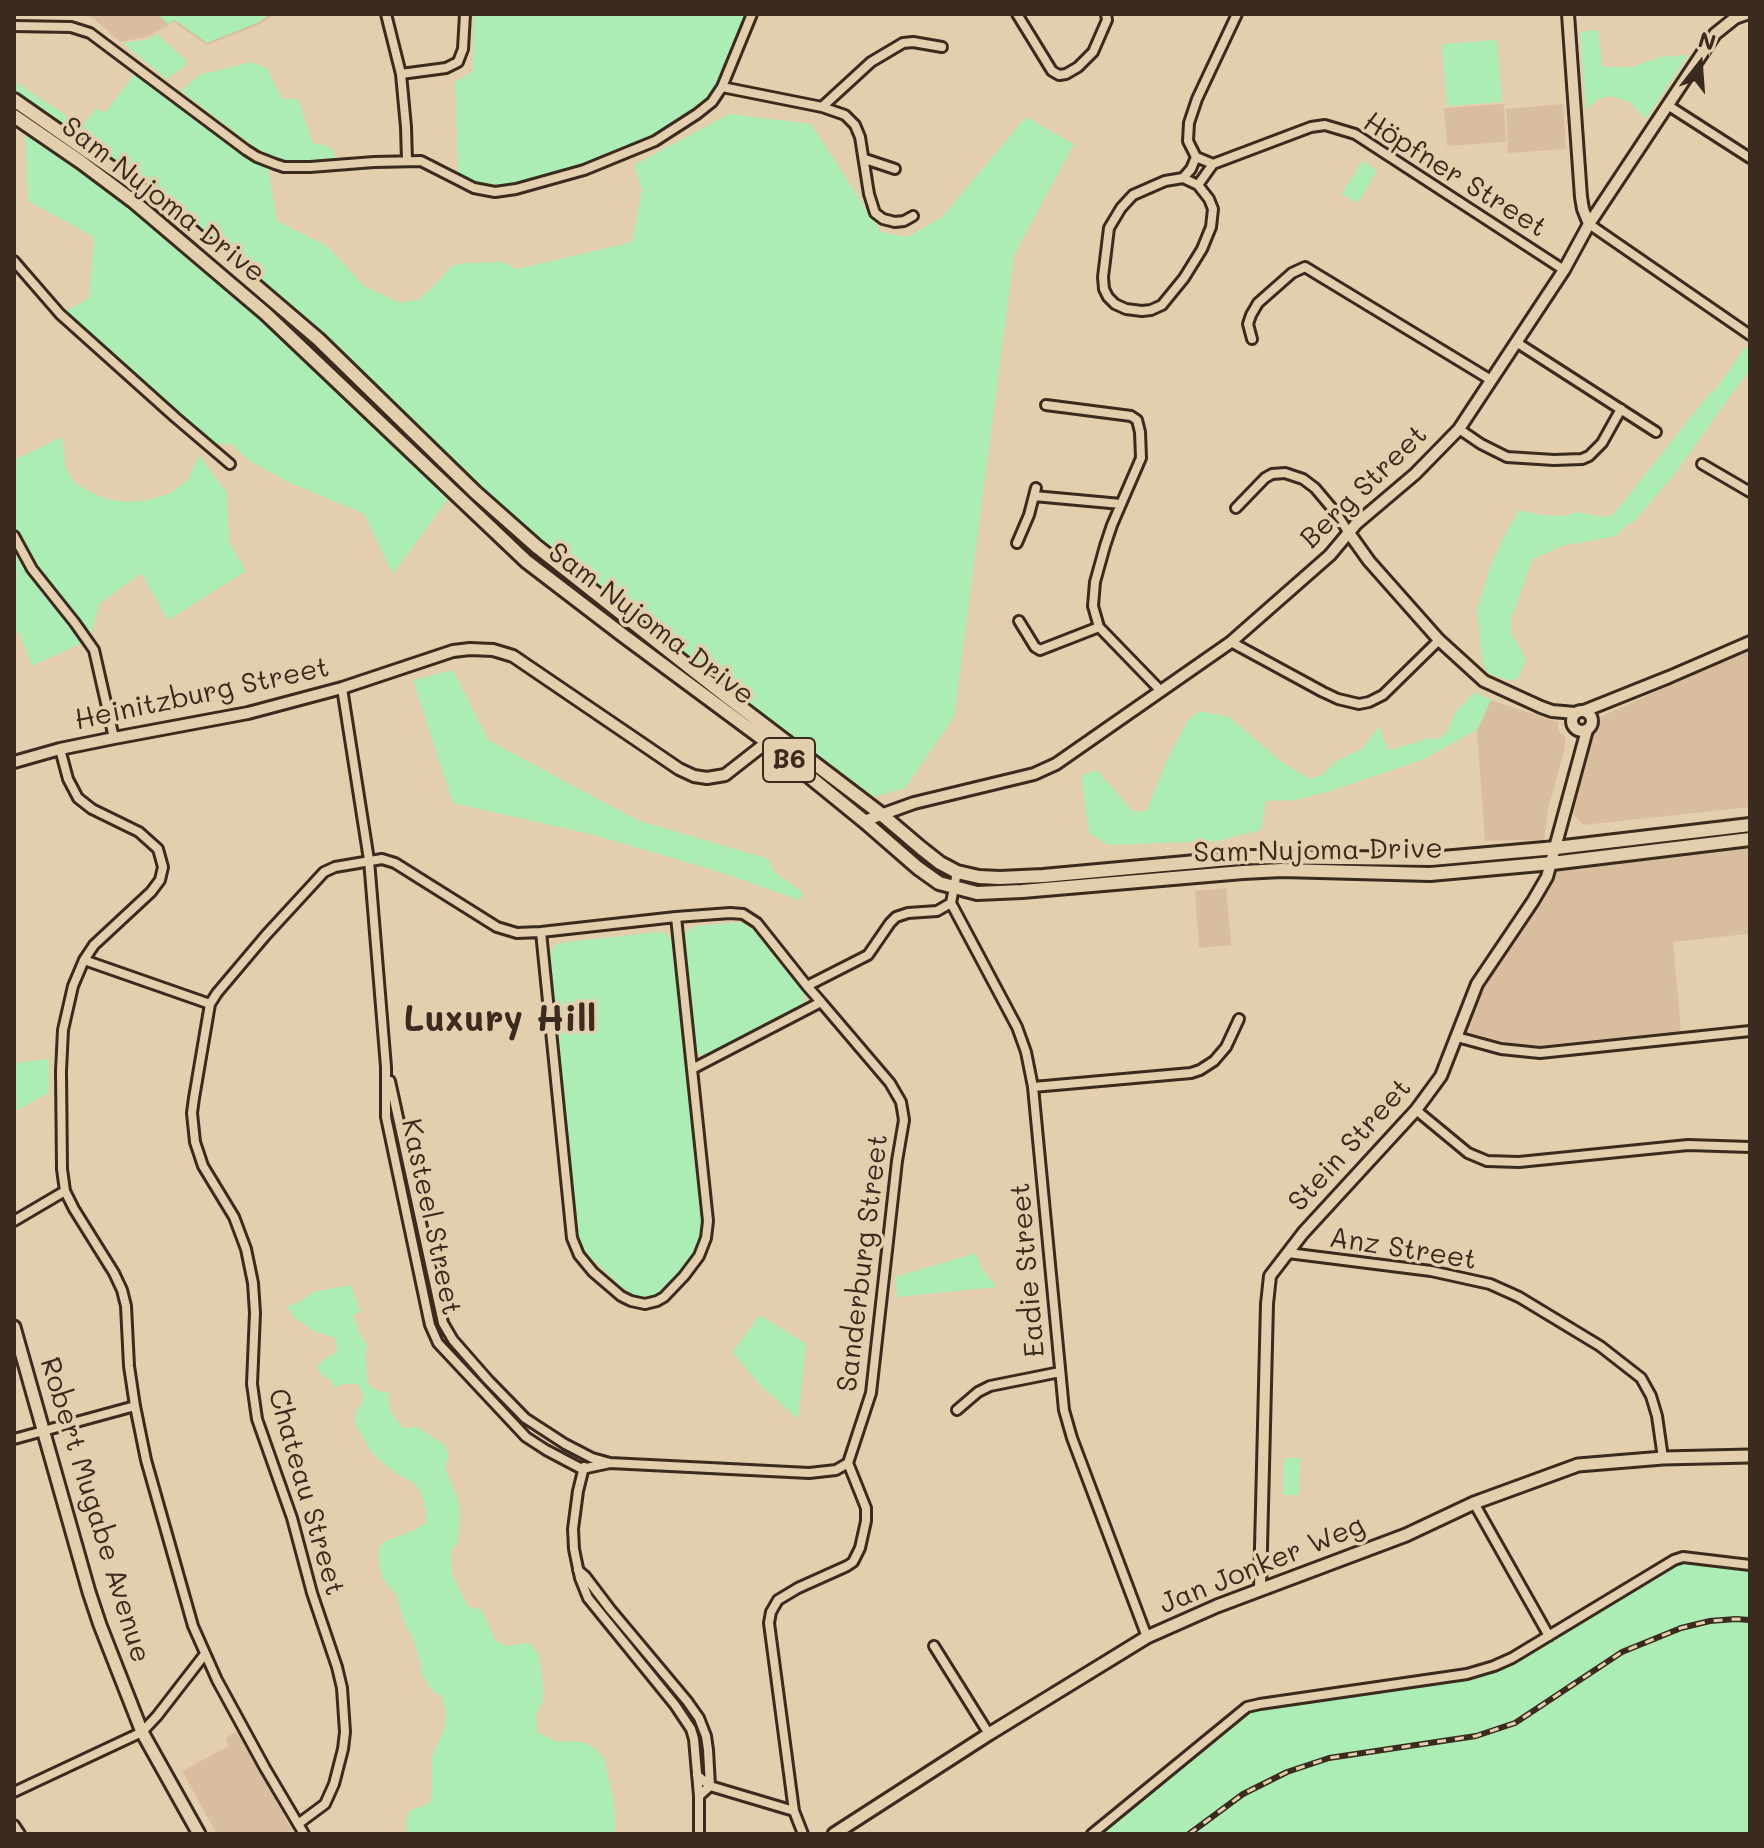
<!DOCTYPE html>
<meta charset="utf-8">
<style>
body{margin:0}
#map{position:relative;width:1764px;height:1848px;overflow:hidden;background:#e3cead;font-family:Mali,sans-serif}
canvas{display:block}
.frame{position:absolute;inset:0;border:16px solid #3b2a1e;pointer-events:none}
.north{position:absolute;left:1660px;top:24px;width:80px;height:80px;-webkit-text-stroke:6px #e3cead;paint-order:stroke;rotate:17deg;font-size:22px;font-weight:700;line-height:32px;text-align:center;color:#3b2a1e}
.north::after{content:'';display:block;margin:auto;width:28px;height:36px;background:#3b2a1e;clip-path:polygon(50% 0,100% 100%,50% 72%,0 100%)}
</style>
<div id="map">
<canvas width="1764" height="1848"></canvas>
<div class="frame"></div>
<div class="north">N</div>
</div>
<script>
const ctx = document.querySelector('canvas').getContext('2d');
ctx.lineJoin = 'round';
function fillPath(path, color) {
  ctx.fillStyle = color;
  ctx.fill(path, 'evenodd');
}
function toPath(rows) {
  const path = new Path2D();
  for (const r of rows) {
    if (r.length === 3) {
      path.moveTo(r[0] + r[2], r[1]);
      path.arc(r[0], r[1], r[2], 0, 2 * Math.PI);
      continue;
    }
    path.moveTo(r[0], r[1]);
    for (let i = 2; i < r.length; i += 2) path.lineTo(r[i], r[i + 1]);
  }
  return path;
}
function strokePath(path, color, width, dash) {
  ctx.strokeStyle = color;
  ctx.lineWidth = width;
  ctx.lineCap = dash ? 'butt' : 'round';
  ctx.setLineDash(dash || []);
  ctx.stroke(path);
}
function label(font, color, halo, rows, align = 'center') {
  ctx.font = font + ' Mali,sans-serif';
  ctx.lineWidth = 7;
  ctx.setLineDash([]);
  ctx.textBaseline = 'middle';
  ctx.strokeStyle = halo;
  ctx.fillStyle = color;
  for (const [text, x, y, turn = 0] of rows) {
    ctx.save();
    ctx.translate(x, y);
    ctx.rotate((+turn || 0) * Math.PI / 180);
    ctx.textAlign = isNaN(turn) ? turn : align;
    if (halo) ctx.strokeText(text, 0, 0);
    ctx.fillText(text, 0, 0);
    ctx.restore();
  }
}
fillPath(toPath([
 [84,14,274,14,260,24,207,45,174,22,146,37,120,42,93,18],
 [1504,104,1506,142,1447,146,1444,108],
 [1563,104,1566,149,1508,153,1506,109],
 [1750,649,1750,807,1583,825,1570,811,1600,717],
 [1491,700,1558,722,1558,731,1565,737,1565,748,1548,809,1544,840,1485,841,1477,730],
 [1750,840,1750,948,1747,934,1673,942,1681,1031,1525,1047,1467,1032,1461,1024,1472,996,1552,863],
 [1226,888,1231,945,1199,948,1195,891],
 [238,1731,294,1834,217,1834,182,1771,229,1746,225,1738]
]), '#d8be9f');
fillPath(toPath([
 [161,14,270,14,259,22,207,43,175,20,168,24,161,17],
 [474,14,746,14,716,87,701,104,660,131,614,153,569,170,526,184,495,188,479,185,458,174,455,82,473,71],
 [1598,30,1602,67,1633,67,1659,57,1688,55,1646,119,1630,102,1610,96,1598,99,1586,110,1580,32],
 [157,34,186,60,184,67,166,79,123,43,149,39],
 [1497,40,1502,102,1447,106,1442,44],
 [250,62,267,68,282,99,298,99,313,143,331,147,336,159,299,161,279,159,257,149,181,91,199,75],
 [138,69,267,161,277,221,327,246,364,286,400,303,418,300,434,286,451,266,465,263,502,262,517,269,632,242,642,190,634,165,729,114,811,124,881,232,907,237,941,218,1026,117,1074,144,1014,255,954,717,905,788,874,797,585,580,537,542,477,488,394,402,292,307,163,199,82,139,14,92,14,81,82,126,96,108,105,113],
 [25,128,196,253,453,492,393,574,364,514,288,482,248,460,231,444,205,444,60,314,89,298,94,237,28,201],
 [1362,161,1377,170,1358,203,1342,194],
 [1745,347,1750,350,1750,369,1676,472,1633,523,1626,525,1616,536,1562,546,1533,559,1511,619,1511,634,1525,656,1525,663,1518,678,1510,681,1487,673,1482,660,1477,610,1490,568,1501,542,1519,510,1542,515,1565,516,1577,512,1603,517,1613,515,1709,394,1716,389],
 [62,437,66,469,74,482,88,491,106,499,127,502,149,500,171,493,189,478,199,455,227,493,229,542,246,571,168,620,141,573,99,604,90,639,32,666,19,633,14,631,14,460],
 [453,670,488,740,639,821,766,858,769,860,774,872,804,893,799,900,723,873,594,835,453,803,413,680],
 [1475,692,1491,700,1477,730,1422,760,1330,791,1295,800,1266,801,1261,830,1217,841,1108,845,1089,833,1081,775,1097,770,1132,811,1140,812,1147,810,1167,760,1188,720,1199,711,1229,717,1283,763,1310,779,1322,775,1336,761,1362,749,1379,726,1388,750,1431,738,1439,739,1447,732,1455,713],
 [741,922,753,930,804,992,805,1002,799,1009,712,1056,703,1057,696,1051,684,939,686,931,695,926],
 [657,932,666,933,672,940,703,1222,699,1243,691,1260,670,1283,656,1295,641,1297,627,1292,589,1256,579,1243,574,1225,550,958,551,949,558,943],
 [49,1059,49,1093,14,1112,14,1063],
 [976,1253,982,1269,997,1287,897,1297,895,1277],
 [351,1285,360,1311,353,1316,360,1335,368,1345,365,1354,368,1384,376,1390,389,1393,388,1401,391,1412,403,1428,417,1427,445,1445,449,1456,445,1467,457,1497,460,1511,458,1542,451,1551,452,1575,468,1606,482,1610,495,1640,505,1646,529,1643,539,1655,543,1685,543,1701,536,1715,537,1732,557,1742,571,1741,586,1743,597,1750,604,1758,614,1803,616,1829,611,1834,407,1834,406,1822,409,1811,430,1803,432,1796,432,1756,444,1730,446,1713,442,1696,432,1691,422,1675,421,1663,413,1639,404,1621,396,1594,383,1580,379,1562,379,1549,385,1541,415,1530,426,1523,426,1511,421,1492,414,1483,397,1474,378,1459,370,1450,355,1424,356,1411,362,1403,363,1396,358,1384,345,1384,334,1388,331,1380,321,1375,317,1366,324,1359,337,1352,335,1338,315,1332,295,1318,287,1307,302,1300,313,1292],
 [760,1315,806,1344,798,1419,762,1387,732,1352],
 [1284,1458,1300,1458,1299,1495,1283,1495],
 [1674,1560,1750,1565,1750,1834,1092,1834,1247,1707,1494,1666]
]), '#acecb5');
const minor = toPath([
 [386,14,401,74,406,127,407,161],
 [1017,14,1052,71,1059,75,1066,74,1078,67,1093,52,1107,20,1106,14],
 [1237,14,1197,99,1189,123,1188,141,1196,157,1213,164,1311,127,1325,125,1355,134,1564,270],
 [14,26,71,27,90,33,246,150,257,157,275,164,284,167,310,167,374,162,421,161,474,188,495,192,516,189,584,170,655,141,697,114,712,102,722,87,752,14],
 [401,74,446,68,458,62,463,49,465,14],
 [722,87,822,107,845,115,855,125,860,137,869,194,875,213,883,219,895,222,904,221,913,216],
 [1669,106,1750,158],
 [822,107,871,62,903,43,913,42,942,47],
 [865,159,895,169],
 [1183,178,1191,169,1196,157],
 [1198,185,1183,178,1165,181,1133,195,1121,208,1109,228,1103,277,1104,289,1108,297,1115,304,1126,309,1142,311,1151,310,1162,305,1184,278,1202,249,1211,227,1213,209,1209,199,1198,185,1213,164],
 [1589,224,1750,335],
 [14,261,60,314,176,418,230,464],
 [1252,339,1248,324,1251,315,1258,303,1292,273,1305,267,1491,380],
 [1516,342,1656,432],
 [1046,405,1131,416,1137,420,1140,432,1141,458,1112,525,1105,546,1095,582,1093,606,1099,627,1161,691],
 [1459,429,1481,444,1507,457,1554,460,1582,459,1589,456,1602,443,1621,409],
 [1702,464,1750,492],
 [1034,496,1121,504],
 [1236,508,1265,478,1272,474,1285,473,1303,479,1315,488,1336,513,1349,533],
 [14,536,32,569,75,623,94,650,114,738],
 [1017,543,1029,515,1036,488],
 [1019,621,1035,647,1040,650,1099,627],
 [1231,642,1323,692,1338,699,1359,704,1369,702,1383,695,1439,640],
 [342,688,369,860,386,1067,386,1117,430,1325,438,1343,526,1437,546,1450,582,1469,610,1463],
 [60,749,68,779,78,798,92,809,139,832,158,849,163,867,160,880,151,892,94,945,84,960,73,986,63,1030,61,1071,62,1169,65,1191,74,1209,114,1273,122,1290,126,1306,129,1366,135,1406,146,1460,193,1626,217,1680,265,1768,304,1834],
 [951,903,1017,1027,1026,1052,1033,1087,1064,1410,1072,1438,1147,1637],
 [541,932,572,1238,579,1255,593,1272,621,1296,631,1301,645,1304,657,1301,664,1297,684,1276,699,1256,706,1238,708,1221,676,917],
 [84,960,210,1004],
 [1457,1037,1501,1049,1540,1053,1750,1031],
 [692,1069,821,1002,807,986,868,955,890,923,896,917,908,913,937,911,951,903,957,872],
 [390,1081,443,1323,453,1340,488,1380,525,1418,565,1444,592,1458,610,1463,809,1473,836,1470,848,1463],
 [1033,1087,1191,1073,1200,1070,1214,1061,1226,1047,1239,1019],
 [1416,1110,1468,1153,1487,1161,1519,1162,1688,1145,1750,1147],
 [14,1221,65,1191],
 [1288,1253,1431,1271,1490,1284,1519,1297,1600,1346,1641,1378,1651,1396,1657,1416,1663,1458],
 [957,1410,978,1392,990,1386,1060,1372],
 [14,1439,135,1406],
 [584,1467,578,1491,573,1529,574,1549,580,1578,588,1598,675,1705,691,1729,694,1739,699,1796,699,1834],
 [1474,1503,1549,1636],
 [578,1570,585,1576,610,1609,687,1701,699,1718,706,1736,708,1750,710,1786,699,1796],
 [934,1646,989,1734],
 [697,1775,710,1786,794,1811],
 [14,1792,142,1732,157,1716,205,1654],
 [298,1824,325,1804,334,1784,343,1749,345,1732,342,1688,337,1667,312,1593,292,1518,257,1419,252,1384,255,1313,253,1283,246,1249,234,1217,203,1166,195,1142,192,1113,194,1098,210,1004,217,993,266,935,324,872,335,867,382,859,395,863,497,927,517,933,541,932,676,917,730,913,743,914,757,923,807,986],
 [14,1825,20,1834],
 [803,1834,794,1811,769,1623,771,1612,778,1600,798,1588,847,1566,853,1562,860,1548,866,1521,866,1508,848,1463,871,1393,897,1161,904,1120,901,1102,890,1083,821,1002],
 [1092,1834,1247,1707,1260,1704,1467,1674,1494,1666,1512,1658,1674,1560,1683,1557,1750,1565]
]);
const tertiary = toPath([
 [1568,14,1581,197,1583,209,1589,224],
 [1349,533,1369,561,1439,640,1484,681,1541,707,1552,711,1575,713],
 [1582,721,10],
 [1584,711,1669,677,1750,642],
 [14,762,60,749,114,738,248,713,342,688,453,651,470,649,493,650,513,656,679,769,694,776,707,778,725,775,771,739],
 [864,821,914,803,1034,774,1056,764,1231,642,1330,555,1356,524,1415,474,1459,429,1564,270,1589,224,1715,34,1735,18,1746,14],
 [1260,1588,1267,1304,1270,1276,1303,1233,1416,1110,1441,1076,1477,984,1533,901,1547,877,1587,730]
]);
const secondary = toPath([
 [14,1327,89,1592,100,1625,142,1732,199,1834],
 [834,1834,989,1734,1147,1637,1217,1606,1406,1535,1474,1503,1578,1465,1663,1458,1750,1456]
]);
const trunk = toPath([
 [14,100,123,176,161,205,284,310,318,339,475,492,536,546,726,696,881,814,921,848,940,863,957,872,979,877,1000,878,1043,876,1251,857,1431,859,1556,848,1750,825],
 [14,116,81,162,133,201,266,314,526,561,624,636,767,742,864,821,918,868,939,883,977,893,1022,891,1243,872,1282,870,1430,874,1552,863,1750,839]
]);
strokePath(minor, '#3b2a1e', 14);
strokePath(tertiary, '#3b2a1e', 16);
strokePath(secondary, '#3b2a1e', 17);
strokePath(trunk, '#3b2a1e', 18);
strokePath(minor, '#e3cead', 8);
strokePath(tertiary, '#e3cead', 10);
strokePath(secondary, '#e3cead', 11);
strokePath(trunk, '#e3cead', 12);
const rail = toPath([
 [1189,1834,1243,1794,1287,1772,1329,1758,1476,1736,1515,1723,1622,1652,1681,1628,1710,1621,1736,1619,1750,1620]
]);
strokePath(rail, '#3b2a1e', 6);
strokePath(rail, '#e3cead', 3, [9]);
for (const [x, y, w] of [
 [789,760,52]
]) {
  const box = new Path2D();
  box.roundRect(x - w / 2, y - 22, w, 44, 6);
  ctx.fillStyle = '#e3cead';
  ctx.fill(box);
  strokePath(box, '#3b2a1e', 2);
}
label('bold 26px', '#3b2a1e', null, [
 ["B6",789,760]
]);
label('28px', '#3b2a1e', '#e3cead', [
 ["Höpfner Street",1455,175,32],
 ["Sam Nujoma Drive",163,200,38],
 ["Berg Street",1364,487,-44],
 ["Sam Nujoma Drive",651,624,37],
 ["Heinitzburg Street",202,694,-12],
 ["Sam Nujoma Drive",1318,851,-1],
 ["Stein Street",1350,1145,-48],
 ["Kasteel Street",431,1217,78],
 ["Anz Street",1403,1249,9],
 ["Sanderburg Street",863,1263,-83],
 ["Eadie Street",1028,1270,-95],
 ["Chateau Street",306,1492,74],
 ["Robert Mugabe Avenue",95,1510,73],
 ["Jan Jonker Weg",1262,1565,-22]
]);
label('bold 36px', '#3b2a1e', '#e3cead', [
 ["Luxury Hill",500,1020]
]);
</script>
